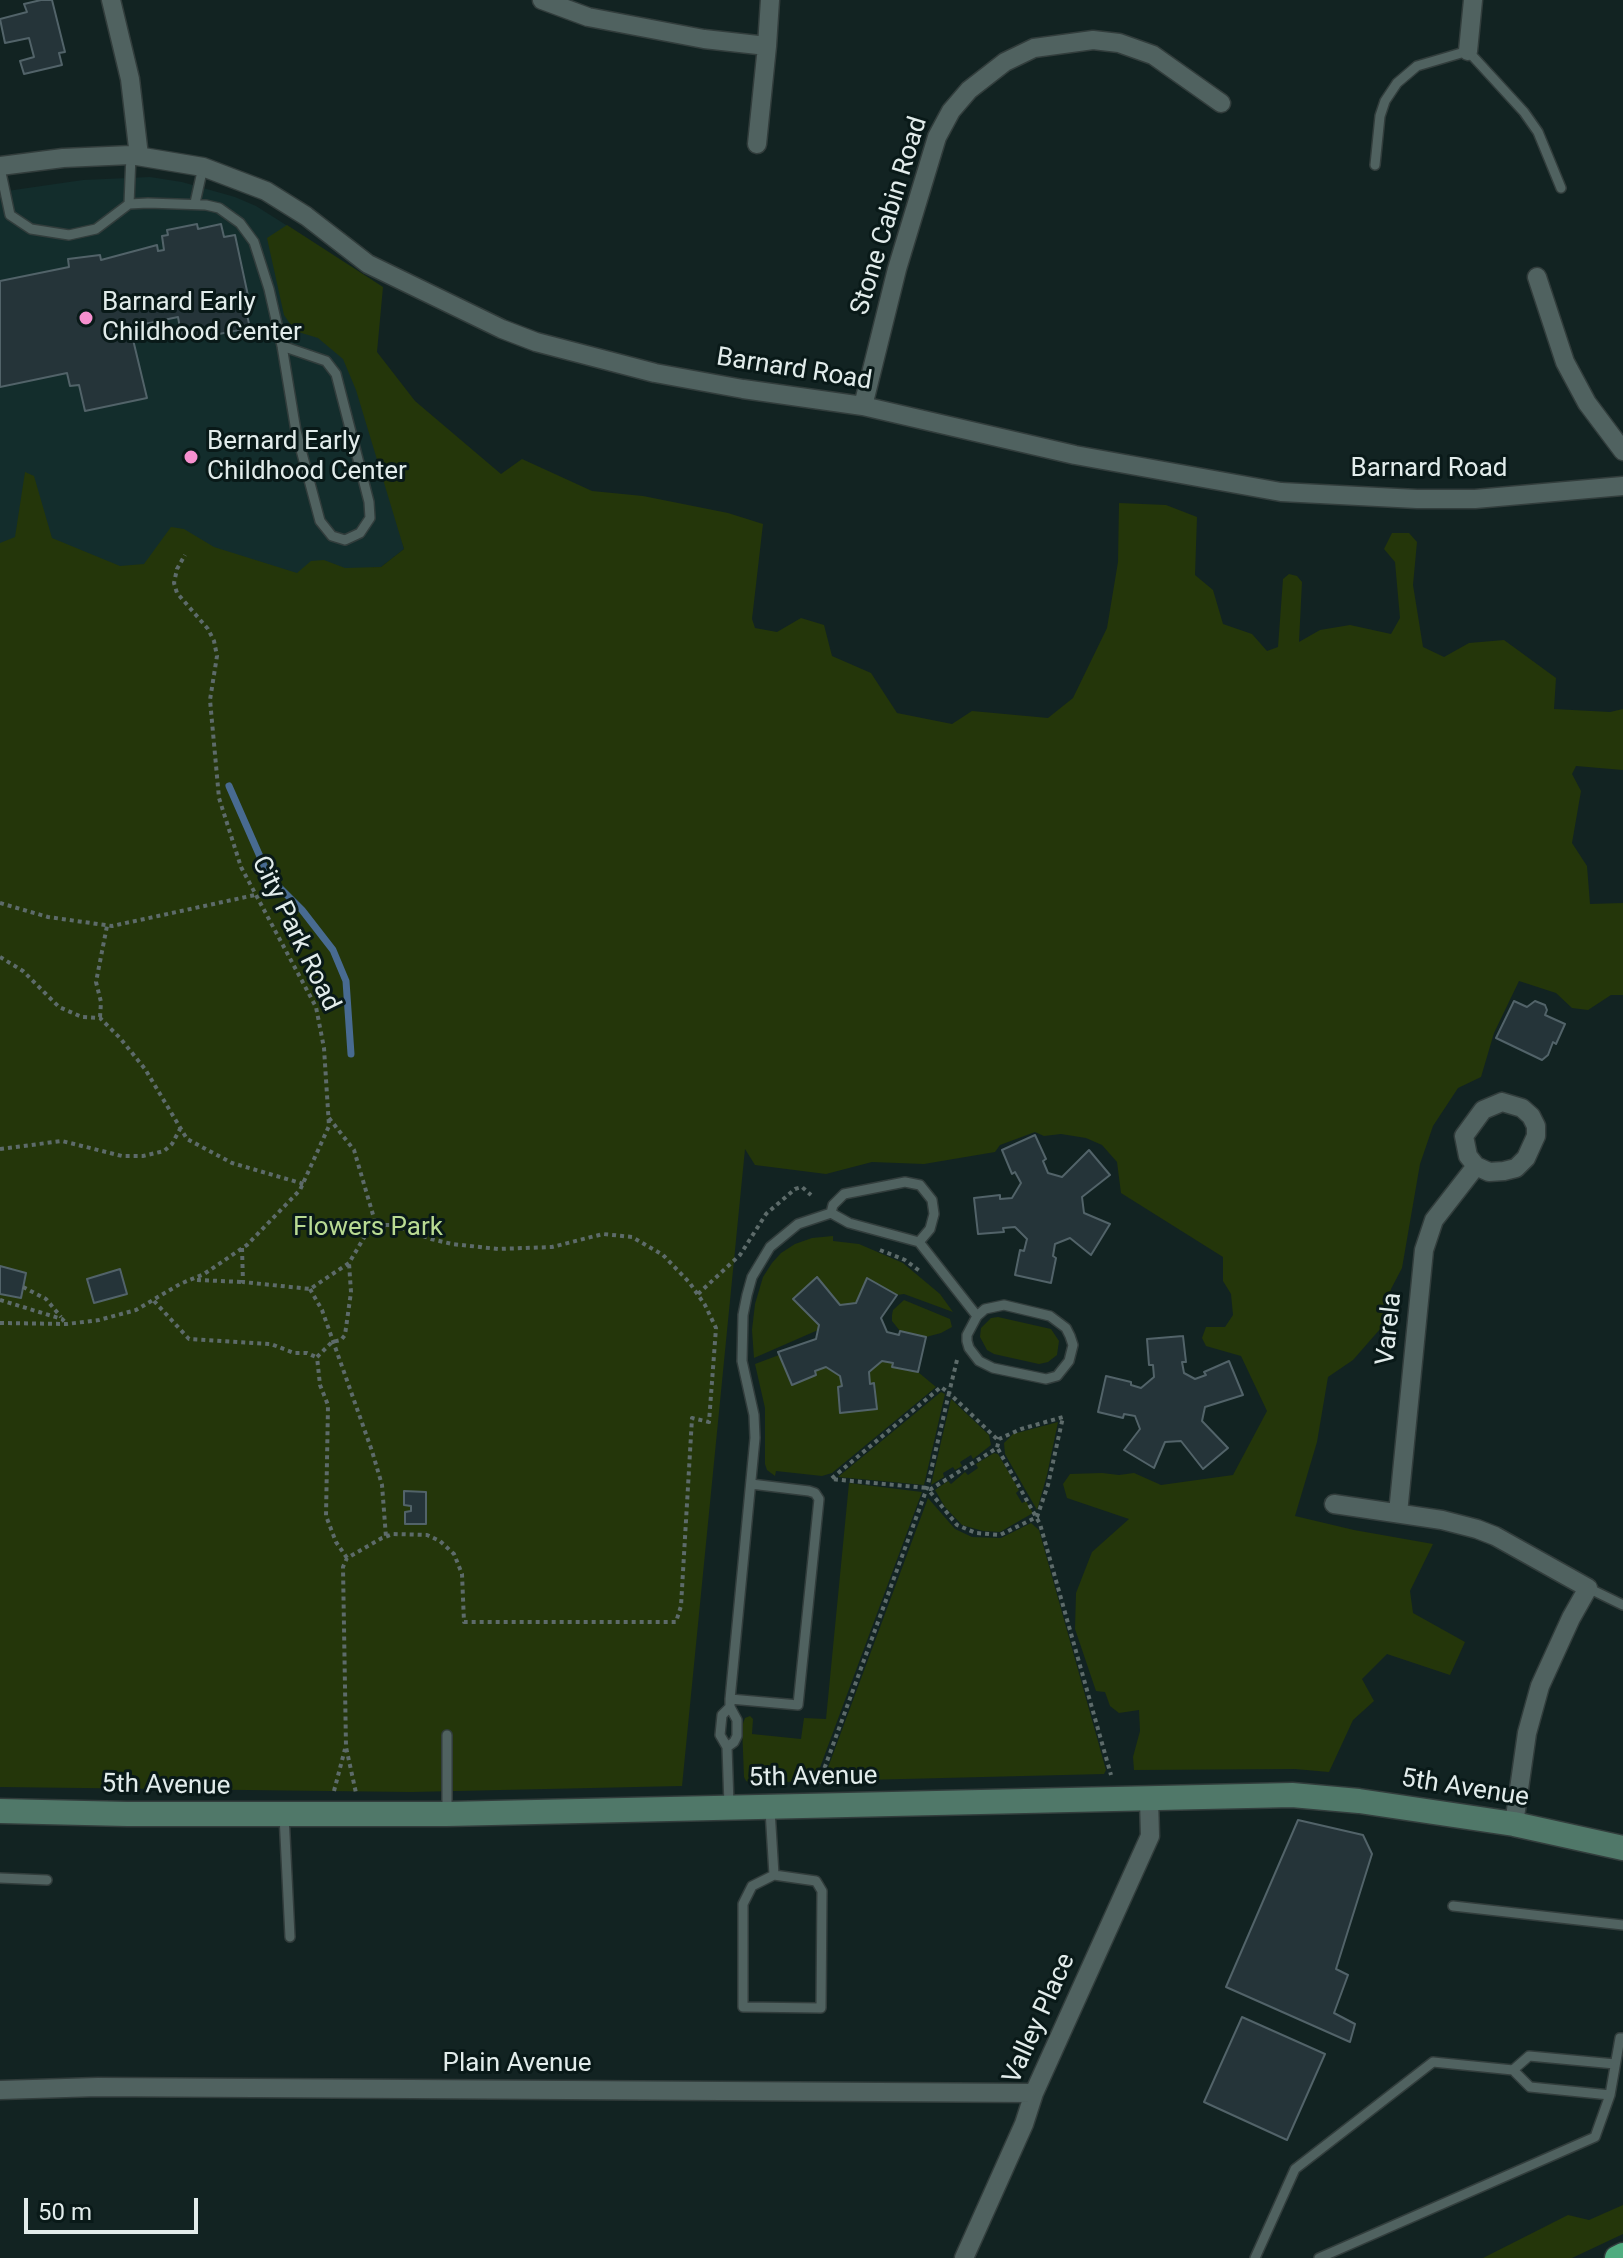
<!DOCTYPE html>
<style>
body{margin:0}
#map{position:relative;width:1623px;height:2258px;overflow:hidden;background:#122322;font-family:Roboto,sans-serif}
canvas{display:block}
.scale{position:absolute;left:24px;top:2198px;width:174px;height:36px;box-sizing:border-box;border:4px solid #e2eceb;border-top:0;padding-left:10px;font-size:24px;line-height:28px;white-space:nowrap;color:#e2eceb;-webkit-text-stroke:6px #091918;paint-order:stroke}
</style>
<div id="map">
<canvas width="1623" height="2258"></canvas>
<div class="scale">50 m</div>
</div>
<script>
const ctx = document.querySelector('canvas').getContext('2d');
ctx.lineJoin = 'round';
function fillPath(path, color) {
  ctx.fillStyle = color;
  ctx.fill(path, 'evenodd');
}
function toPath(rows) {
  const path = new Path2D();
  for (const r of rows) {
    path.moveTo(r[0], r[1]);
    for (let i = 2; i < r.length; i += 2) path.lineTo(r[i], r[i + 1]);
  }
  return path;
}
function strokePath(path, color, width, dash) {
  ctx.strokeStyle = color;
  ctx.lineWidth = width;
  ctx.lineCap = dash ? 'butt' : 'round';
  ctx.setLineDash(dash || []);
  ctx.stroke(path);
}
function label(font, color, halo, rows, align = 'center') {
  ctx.font = font + ' Roboto,sans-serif';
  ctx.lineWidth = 6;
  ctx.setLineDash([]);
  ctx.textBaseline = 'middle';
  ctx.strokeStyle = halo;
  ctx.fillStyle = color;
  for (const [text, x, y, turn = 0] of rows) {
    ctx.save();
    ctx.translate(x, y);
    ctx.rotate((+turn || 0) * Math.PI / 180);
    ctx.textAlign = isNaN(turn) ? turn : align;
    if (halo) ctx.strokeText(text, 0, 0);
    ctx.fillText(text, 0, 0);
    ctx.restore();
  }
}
fillPath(toPath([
 [150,177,182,182,235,197,256,206,305,237,361,365,404,549,381,567,331,572,93,579,0,566,0,192,83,180]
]), '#132d2c');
fillPath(toPath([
 [287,225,383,287,377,352,415,401,501,474,522,459,592,491,643,496,728,513,763,524,752,619,755,628,777,632,801,618,824,625,832,656,871,673,897,713,952,724,972,711,1048,718,1073,698,1107,628,1118,562,1119,503,1166,505,1197,517,1195,575,1213,590,1223,624,1252,634,1267,651,1278,647,1283,579,1289,574,1297,576,1302,582,1299,642,1320,630,1350,625,1391,634,1400,618,1395,562,1384,549,1392,533,1409,533,1417,542,1413,585,1423,647,1444,657,1469,643,1504,640,1556,678,1554,709,1610,712,1623,709,1623,770,1576,766,1572,774,1581,791,1572,843,1587,866,1590,904,1623,903,1623,995,1611,995,1588,1010,1572,1008,1556,993,1519,981,1494,1033,1481,1077,1458,1088,1433,1126,1420,1164,1402,1268,1391,1289,1381,1328,1353,1360,1328,1377,1317,1442,1295,1516,1354,1530,1433,1544,1410,1591,1413,1613,1465,1642,1450,1675,1387,1654,1362,1679,1374,1701,1353,1720,1329,1772,1295,1769,1134,1770,1133,1757,1140,1731,1139,1710,1119,1713,1110,1706,1105,1692,1096,1691,1075,1629,1076,1593,1092,1552,1129,1519,1067,1498,1063,1484,1070,1474,1102,1473,1119,1475,1134,1473,1161,1485,1233,1475,1267,1411,1241,1356,1206,1346,1202,1338,1206,1327,1225,1327,1233,1315,1231,1294,1223,1281,1223,1257,1121,1193,1117,1162,1102,1145,1086,1138,1061,1134,1044,1136,1035,1132,1000,1145,995,1152,924,1164,872,1162,826,1174,755,1165,745,1149,682,1786,411,1792,0,1787,0,543,15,537,25,472,34,476,52,538,120,566,144,564,171,527,184,529,214,547,297,573,311,561,324,560,345,568,381,567,404,549,356,390,343,359,318,338,295,331,284,315,267,238],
 [833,1236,833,1241,859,1244,903,1263,940,1294,953,1312,904,1294,897,1295,867,1278,856,1303,840,1305,817,1277,793,1299,819,1325,818,1330,754,1358,752,1330,755,1304,763,1277,772,1263,781,1253,795,1244,812,1238],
 [904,1300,950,1319,952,1327,941,1333,926,1337,900,1331,892,1321,892,1315,893,1310],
 [998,1317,1051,1329,1059,1341,1057,1355,1048,1362,1039,1364,994,1354,987,1350,980,1337,981,1328,991,1318],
 [779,1355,792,1385,816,1375,815,1371,826,1367,840,1376,842,1386,838,1388,841,1413,877,1409,875,1384,870,1384,869,1372,882,1361,893,1363,893,1367,918,1372,936,1387,832,1473,822,1476,776,1471,775,1476,767,1470,765,1464,765,1408,755,1364],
 [941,1392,945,1394,924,1485,838,1477],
 [951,1399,989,1435,991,1445,973,1459,971,1455,960,1462,962,1466,955,1470,953,1467,943,1473,944,1477,931,1485],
 [1058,1422,1047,1475,1037,1510,1005,1454,1004,1443,1013,1434],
 [994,1453,998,1454,1019,1490,1016,1493,1022,1503,1026,1501,1033,1513,1000,1532,983,1531,962,1525,945,1507,935,1490,948,1481,951,1484,965,1472,968,1475,978,1468,976,1464],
 [849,1483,922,1492,815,1781,751,1783,746,1781,744,1777,742,1726,745,1718,750,1716,753,1719,752,1734,801,1739,804,1718,826,1719],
 [928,1498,955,1529,972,1537,1001,1538,1031,1523,1039,1530,1106,1770,1104,1774,823,1781],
 [1623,2205,1623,2234,1572,2258,1483,2258,1568,2215,1589,2220]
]), '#24360a');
strokePath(toPath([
 [229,786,269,877,302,910,333,950,346,981,351,1054]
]), '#486b91', 7);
const building = toPath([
 [41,0,52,0,65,52,59,53,62,65,24,74,20,61,34,57,29,38,5,43,0,19,27,12,24,4,41,0],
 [197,224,198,229,221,224,224,237,235,235,250,305,245,306,250,328,198,338,197,336,182,339,178,317,130,327,147,398,85,411,79,385,70,386,67,373,0,387,0,281,69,267,68,259,100,255,101,260,157,245,158,251,164,250,162,236,168,235,167,230,197,224],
 [1514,1001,1527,1007,1535,1001,1545,1005,1547,1010,1545,1015,1565,1024,1556,1044,1553,1042,1548,1055,1542,1060,1496,1038,1514,1001],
 [1035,1135,1046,1159,1043,1161,1048,1173,1062,1177,1089,1150,1110,1175,1082,1197,1084,1213,1110,1224,1091,1255,1070,1238,1055,1244,1053,1256,1056,1258,1051,1283,1015,1275,1020,1250,1024,1251,1027,1239,1015,1227,1003,1228,1004,1232,978,1234,974,1198,1000,1195,1000,1199,1012,1198,1021,1183,1015,1172,1012,1174,1002,1150,1035,1135],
 [0,1266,26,1273,21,1298,0,1294,0,1266],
 [120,1269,127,1294,94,1303,87,1279,120,1269],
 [817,1277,840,1305,856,1303,867,1278,897,1295,881,1318,887,1332,899,1335,900,1331,926,1337,918,1372,892,1367,893,1363,882,1361,869,1372,870,1384,874,1383,877,1409,840,1413,838,1387,842,1386,840,1376,826,1367,815,1371,816,1375,792,1385,778,1352,816,1339,819,1325,793,1299,817,1277],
 [1183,1336,1186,1362,1182,1362,1184,1373,1195,1379,1206,1375,1204,1372,1229,1361,1243,1395,1205,1407,1202,1421,1228,1448,1203,1469,1181,1441,1165,1442,1154,1468,1124,1450,1140,1429,1135,1416,1124,1414,1123,1418,1098,1412,1106,1376,1131,1382,1131,1385,1141,1388,1154,1377,1153,1365,1149,1365,1147,1339,1183,1336],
 [404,1491,426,1492,426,1524,405,1524,405,1512,411,1511,411,1506,404,1505,404,1491],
 [1298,1820,1363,1835,1372,1854,1336,1969,1348,1975,1334,2013,1355,2024,1350,2042,1226,1987,1298,1820],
 [1242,2017,1325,2054,1287,2140,1204,2102,1242,2017]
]);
fillPath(building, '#253439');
strokePath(building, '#526369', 2);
const lane = toPath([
 [1375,165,1380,116,1385,101,1397,83,1417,66,1468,51,1524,112,1538,132,1561,188],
 [0,168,10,215,31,229,69,235,96,229,129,204,148,203,206,205,219,208,240,223,254,242,269,289,282,346,296,431,320,521,332,536,345,540,360,533,370,518,369,502,336,374,326,361,282,346],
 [195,203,203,167],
 [129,204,131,155],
 [905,1182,920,1185,932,1200,934,1214,930,1229,919,1242,849,1223,831,1213,833,1205,844,1194,905,1182],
 [919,1242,977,1316,967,1335,967,1341,969,1348,979,1361,993,1368,1046,1379,1057,1376,1069,1361,1073,1345,1070,1336,1066,1328,1050,1316,1004,1305,985,1309,977,1316],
 [1588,1588,1623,1605],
 [730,1699,798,1705,819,1499,815,1493,809,1491,751,1484],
 [727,1747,734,1742,737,1736,737,1720,730,1707,730,1699,755,1438,754,1415,742,1361,743,1315,747,1295,752,1277,770,1247,798,1224,831,1213],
 [729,1805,727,1747,720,1735,722,1715,730,1707],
 [770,1810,774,1875,816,1881,822,1891,821,2008,743,2007,743,1904,752,1886,774,1875],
 [447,1811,447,1735],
 [284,1815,290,1937],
 [0,1878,47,1880],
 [1453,1906,1623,1925],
 [1513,2070,1529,2056,1615,2064],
 [1255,2258,1295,2169,1433,2062,1513,2070,1530,2087,1610,2095],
 [1319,2258,1595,2137,1610,2095,1620,2038,1623,2038]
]);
const street = toPath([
 [111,0,130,79,139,156],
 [542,0,588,17,704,39,767,46,770,0],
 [1468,51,1473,0],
 [757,144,767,46],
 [0,166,63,158,131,155,203,167,266,191,306,216,368,264,502,329,536,342,655,373,743,389,863,406,1075,455,1281,492,1417,499,1475,499,1623,486],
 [1537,277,1565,362,1587,403,1623,451],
 [863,406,897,269,937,137,951,111,969,90,1005,62,1034,48,1093,40,1119,43,1153,55,1221,103],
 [1502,1102,1522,1108,1531,1116,1536,1126,1536,1136,1526,1158,1516,1168,1504,1171,1489,1172,1476,1166,1468,1156,1464,1136,1483,1110,1502,1102],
 [1334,1504,1442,1520,1477,1529,1495,1536,1588,1588,1571,1618,1540,1686,1527,1733,1514,1824],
 [1398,1513,1424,1250,1434,1220,1476,1166],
 [0,2090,98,2087,1034,2093],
 [964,2258,1024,2124,1034,2093,1150,1836,1149,1799]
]);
const secondary = toPath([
 [0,1811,127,1814,447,1814,1292,1795,1359,1801,1514,1824,1623,1848]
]);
const highway = toPath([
 [1617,2258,1623,2255]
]);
strokePath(lane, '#323d3c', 12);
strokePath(street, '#323d3c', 21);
strokePath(secondary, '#323d3c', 27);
strokePath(highway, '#323d3c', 27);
strokePath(toPath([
 [0,903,48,917,112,926,255,895],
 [0,957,23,971,59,1007,82,1017,100,1018,120,1038,145,1069,187,1139,232,1163,304,1184],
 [100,1017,101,1002,96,982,107,926],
 [329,1118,354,1150,376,1225,394,1225,431,1239,452,1244,498,1249,552,1247,603,1234,632,1237,663,1255,689,1282,705,1305,716,1328,709,1422,692,1418,681,1606,676,1622,464,1622,462,1574,454,1554,440,1541,427,1535,393,1534,382,1538,347,1558,343,1567,346,1747,356,1793],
 [0,1149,62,1141,122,1156,143,1156,164,1151,172,1144,180,1129],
 [242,1248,243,1282,310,1289,349,1263,365,1236,376,1225],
 [880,1250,905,1260,921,1272],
 [197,1280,243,1282],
 [23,1287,46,1299,61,1317],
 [310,1289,322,1310,372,1451,382,1485,386,1537],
 [698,1294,740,1255,766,1214,795,1189,802,1187,811,1195],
 [0,1300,62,1319,67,1324],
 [154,1301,189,1339,271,1344,294,1353,307,1353,316,1357],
 [0,1323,67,1324,99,1320,136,1310,180,1284,204,1274,247,1245,300,1190,329,1126,324,1048,316,1007,241,867,219,798,210,700,217,656,214,641,208,629,177,593,174,583,177,569,185,555],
 [957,1360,949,1393,998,1440],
 [998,1449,1040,1524,1111,1775],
 [347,1558,336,1542,326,1516,328,1405,320,1385,317,1357,332,1342,341,1340,345,1335,351,1292,349,1263],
 [819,1783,927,1488,949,1393,941,1387,831,1479,927,1488,930,1489,931,1489,997,1448,999,1439,1021,1429,1063,1417,1048,1485,1037,1517,1000,1535,976,1533,957,1525,927,1488],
 [334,1791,345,1749]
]), '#5d6b6a', 4, [4, 4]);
strokePath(lane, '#506260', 9);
strokePath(street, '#506260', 18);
strokePath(secondary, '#507869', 24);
strokePath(highway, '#4fac7f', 24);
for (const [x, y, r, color] of [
 [86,318,8,"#f690cf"],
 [191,457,8,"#f690cf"]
]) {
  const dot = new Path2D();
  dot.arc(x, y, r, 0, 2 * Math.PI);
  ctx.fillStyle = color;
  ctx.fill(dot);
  strokePath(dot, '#091918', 3);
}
label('26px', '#e2eceb', '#091918', [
 ["Stone Cabin Road",890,216,-73],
 ["Barnard Road",794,370,9],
 ["Barnard Road",1429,469],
 ["City Park Road",295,934,64],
 ["Varela",1390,1329,-84],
 ["5th Avenue",813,1778,-1],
 ["5th Avenue",166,1786,1],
 ["5th Avenue",1465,1789,9],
 ["Valley Place",1040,2019,-66],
 ["Plain Avenue",517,2064]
]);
label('26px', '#e2eceb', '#091918', [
 ["Barnard Early",102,303],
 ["Childhood Center",102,333],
 ["Bernard Early",207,442],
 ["Childhood Center",207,472]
], 'left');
label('26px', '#b9db93', '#091918', [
 ["Flowers Park",368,1228]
]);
</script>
